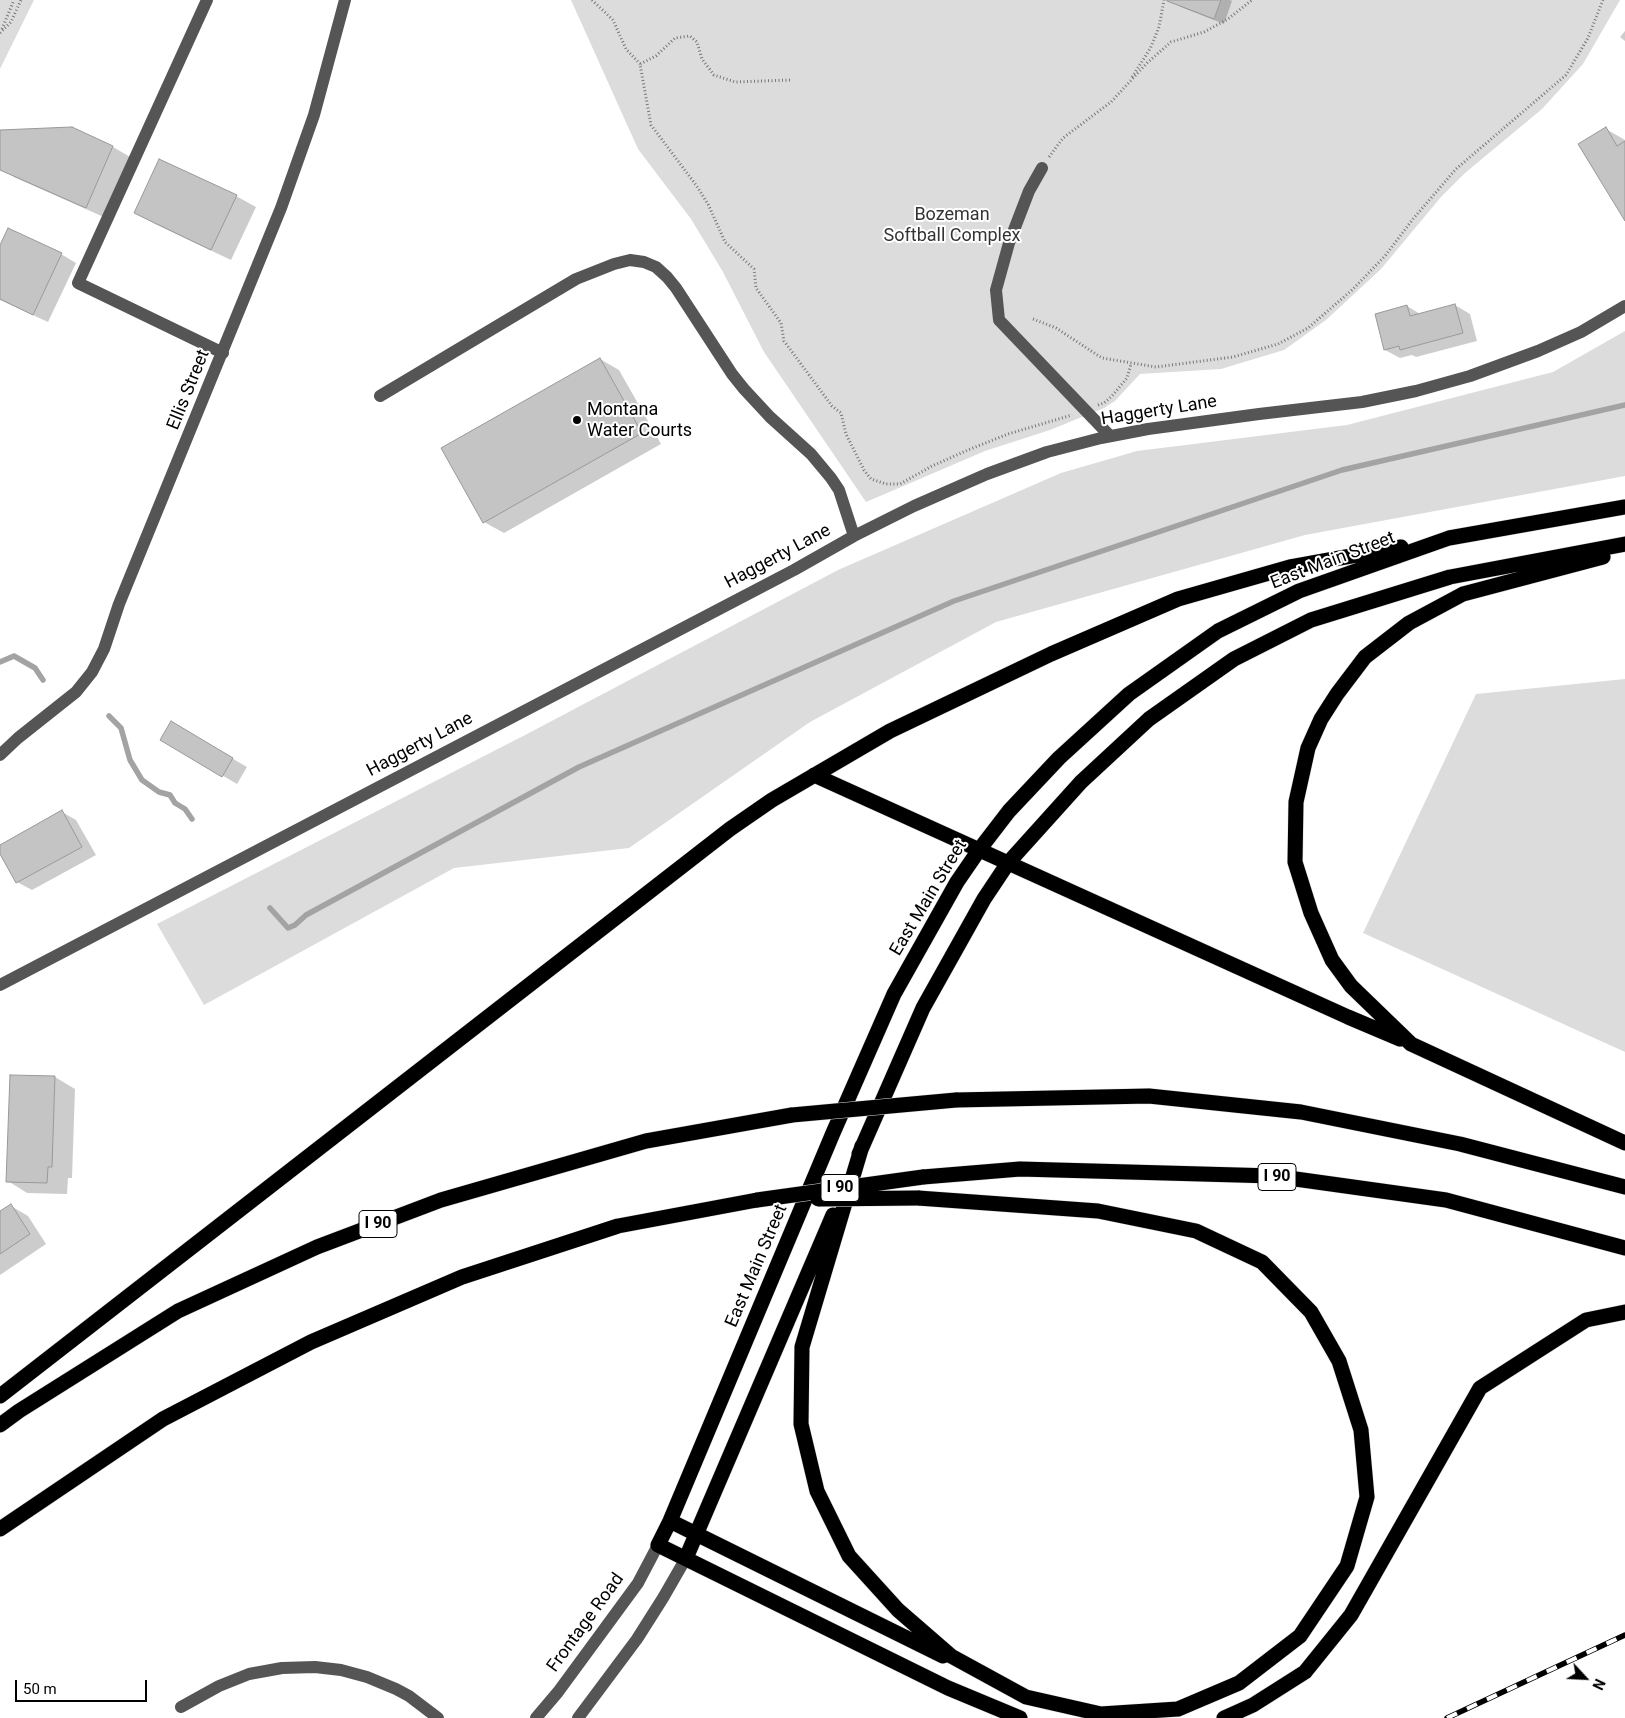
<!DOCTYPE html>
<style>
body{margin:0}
#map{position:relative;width:1625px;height:1718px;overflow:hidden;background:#fff;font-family:Roboto,sans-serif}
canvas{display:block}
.north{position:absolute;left:1560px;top:1653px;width:50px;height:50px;-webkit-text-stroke:4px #fff;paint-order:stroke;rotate:115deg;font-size:14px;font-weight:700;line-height:20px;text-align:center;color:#000}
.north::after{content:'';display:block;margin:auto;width:18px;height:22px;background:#000;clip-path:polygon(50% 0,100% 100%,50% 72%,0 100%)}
.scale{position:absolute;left:15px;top:1680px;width:132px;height:22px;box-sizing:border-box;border:2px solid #000;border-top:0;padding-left:6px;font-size:15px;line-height:18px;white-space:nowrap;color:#000;-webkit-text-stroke:4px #fff;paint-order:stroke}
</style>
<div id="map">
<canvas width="1625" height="1718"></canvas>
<div class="north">N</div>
<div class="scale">50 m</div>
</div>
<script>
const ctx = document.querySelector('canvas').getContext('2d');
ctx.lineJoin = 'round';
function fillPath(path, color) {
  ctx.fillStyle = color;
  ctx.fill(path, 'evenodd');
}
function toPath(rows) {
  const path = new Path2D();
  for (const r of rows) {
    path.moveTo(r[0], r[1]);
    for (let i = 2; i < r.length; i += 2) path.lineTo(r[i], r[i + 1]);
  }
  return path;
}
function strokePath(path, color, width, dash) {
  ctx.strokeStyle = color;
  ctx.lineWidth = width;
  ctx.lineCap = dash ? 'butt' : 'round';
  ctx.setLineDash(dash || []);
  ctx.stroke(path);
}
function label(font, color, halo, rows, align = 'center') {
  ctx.font = font + ' Roboto,sans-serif';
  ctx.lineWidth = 4;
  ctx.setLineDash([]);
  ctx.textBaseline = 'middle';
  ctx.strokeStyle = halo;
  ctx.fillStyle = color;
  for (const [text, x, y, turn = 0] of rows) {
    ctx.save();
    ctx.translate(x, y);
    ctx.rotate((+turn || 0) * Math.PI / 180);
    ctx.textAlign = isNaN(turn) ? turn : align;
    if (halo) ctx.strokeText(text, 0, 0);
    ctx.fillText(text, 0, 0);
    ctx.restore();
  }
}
fillPath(toPath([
 [0,0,34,0,0,69],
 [571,0,1620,0,1583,64,1542,109,1465,173,1441,197,1381,269,1326,320,1284,350,1221,369,1140,374,1115,401,1104,408,1050,430,985,451,866,502,764,352,723,272,691,219,638,149],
 [1625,331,1625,476,1305,535,996,622,810,722,629,848,454,868,204,1005,157,924,527,734,838,570,1061,473,1137,451,1347,425,1553,372],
 [1625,679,1625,1052,1363,933,1476,694]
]), '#dcdcdc');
fillPath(toPath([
 [1172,0,1230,0,1232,1,1224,24,1181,7,1172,2],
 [1625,31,1625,41,1620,37],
 [71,129,113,147,132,158,106,218,16,178,0,169,0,131],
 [1606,129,1625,140,1625,219],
 [236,196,256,207,231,260,155,224,135,213],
 [0,248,61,254,76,263,48,322,0,300],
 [1455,305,1470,314,1477,341,1416,357,1412,355,1400,358,1385,350,1376,314,1407,306,1420,314],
 [600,359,619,370,661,444,504,533,484,522],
 [171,723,247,767,237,784,162,740],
 [62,812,76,820,96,855,32,890,17,882,0,851,0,846],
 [55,1077,75,1089,72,1178,68,1178,67,1194,27,1193,8,1181],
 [11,1206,28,1216,46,1244,0,1275,0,1213]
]), '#0003');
strokePath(toPath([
 [0,662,14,656,35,668,43,680],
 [109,716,121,728,130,760,142,780,159,792,170,795,175,803,185,809,192,819],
 [270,908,288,928,295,925,306,915,579,767,954,601,1342,470,1625,405]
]), '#a3a3a3', 5.5);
const building = toPath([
 [1167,0,1221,0,1214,19,1167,1,1167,0],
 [72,127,113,146,86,208,0,170,0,130,72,127],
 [1606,127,1617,146,1625,141,1625,221,1578,144,1606,127],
 [159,159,237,195,211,250,134,213,159,159],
 [8,228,62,253,33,315,0,299,0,245,8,228],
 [1455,304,1463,333,1400,350,1399,346,1384,350,1375,314,1407,305,1410,316,1455,304],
 [600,358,642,433,483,523,441,448,600,358],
 [171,721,233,758,222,777,160,740,171,721],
 [62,810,82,847,16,883,0,854,0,845,62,810],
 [10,1075,55,1076,52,1167,48,1167,47,1183,6,1182,10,1075],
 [11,1204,30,1234,0,1254,0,1211,11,1204]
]);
fillPath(building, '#c4c4c4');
strokePath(building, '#999', 1);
const highway = toPath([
 [1603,557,1463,594,1409,623,1365,657,1337,694,1321,719,1308,748,1296,802,1295,862,1311,913,1332,960,1351,986,1411,1044,1625,1143],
 [814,775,1348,1017,1400,1039],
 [956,1100,1149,1096,1301,1112,1460,1144,1625,1187],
 [862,1146,802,1347,801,1424,817,1491,849,1556,898,1610,951,1656,1026,1697,1101,1714,1178,1709,1239,1683,1300,1636,1347,1566,1367,1497,1361,1430,1339,1361,1311,1312,1262,1262,1196,1231,1098,1211,918,1198],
 [859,1154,923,1008,984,899,1008,863,1081,782,1149,719,1234,659,1311,620,1450,577,1625,544],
 [923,1177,1020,1169,1274,1176,1446,1200,1625,1248],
 [0,1396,730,829,772,800,890,731,1051,654,1178,599,1290,567,1401,547],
 [0,1425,19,1411,178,1311,317,1247,441,1200,646,1141,792,1115],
 [670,1521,943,1656],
 [0,1529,163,1419,311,1342,462,1277,618,1226,757,1200],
 [686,1558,833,1215],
 [1020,1718,948,1688,658,1545,670,1521,833,1133,894,994,957,882,979,850,1009,811,1059,758,1129,694,1218,631,1299,591,1449,538,1625,507],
 [1224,1718,1253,1705,1305,1672,1351,1615,1480,1388,1586,1320,1625,1312]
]);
strokePath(highway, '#dbdbdb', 16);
strokePath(toPath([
 [592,0,613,20,626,49,640,64],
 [2,29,14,0],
 [0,33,11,22,21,0],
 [1132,77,1150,49,1159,27,1164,0],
 [790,80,735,82,714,75,702,59,697,42,690,36,675,38,656,56,640,64,651,125,696,185,708,204,725,242,754,269,756,288,781,323,784,341,832,406,841,413,846,434,864,470,871,479,886,484,900,484,932,466,968,450,1008,434,1072,415],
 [1049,157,1063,138,1111,102,1147,63,1171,42,1204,32,1228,19,1252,0],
 [1033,319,1056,328,1102,358,1156,367,1233,357,1278,344,1308,328,1352,290,1385,256,1413,219,1456,169,1566,75,1588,38,1603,0],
 [1098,405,1104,403,1112,396,1127,378,1131,364]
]), '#777', 3, [1, 2.5]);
strokePath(toPath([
 [207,0,78,283,223,353],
 [1042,168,1029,191,1009,243,996,290,999,320,1110,436],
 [380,396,576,279,614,264,630,260,644,262,656,267,667,277,676,288,732,374,744,389,770,417,811,454,831,478,839,490,854,536],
 [0,755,18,738,76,692,92,672,104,649,119,604,281,208,314,115,345,0],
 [0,985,794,570,854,536,914,506,987,474,1047,452,1101,438,1148,429,1259,414,1362,402,1416,391,1470,376,1538,351,1581,332,1625,306],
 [181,1707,219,1686,249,1674,282,1668,315,1667,341,1670,367,1677,396,1689,409,1696,438,1718],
 [536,1718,558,1692,638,1583,658,1545],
 [578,1718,637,1639,663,1598,686,1558]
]), '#555', 12);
strokePath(highway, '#000', 15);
const rail = toPath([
 [1447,1718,1625,1635]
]);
strokePath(rail, '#000', 5.5);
strokePath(rail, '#fff', 4, [11]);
const highwayBridge = toPath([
 [792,1115,956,1100],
 [818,1199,918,1198],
 [757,1200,923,1177]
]);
strokePath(highwayBridge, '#dbdbdb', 16, []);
strokePath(highwayBridge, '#000', 15);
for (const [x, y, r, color] of [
 [577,420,5,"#000"]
]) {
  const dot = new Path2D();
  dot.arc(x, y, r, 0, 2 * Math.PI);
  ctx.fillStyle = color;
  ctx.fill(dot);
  strokePath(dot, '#fff', 2);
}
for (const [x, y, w] of [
 [1277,1177,38],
 [840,1188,38],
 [378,1224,38]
]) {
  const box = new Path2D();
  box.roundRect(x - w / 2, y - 13.5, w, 27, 4);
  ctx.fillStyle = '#fff';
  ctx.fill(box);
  strokePath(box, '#000', 1);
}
label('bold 16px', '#000', null, [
 ["I 90",1277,1177],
 ["I 90",840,1188],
 ["I 90",378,1224]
]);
label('18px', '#333', '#fff', [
 ["Bozeman",952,215],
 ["Softball Complex",952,236]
]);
label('18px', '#000', '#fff', [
 ["Ellis Street",189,390,-68],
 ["Haggerty Lane",1159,411,-9],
 ["Haggerty Lane",778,557,-28],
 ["East Main Street",1333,561,-21],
 ["Haggerty Lane",420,745,-28],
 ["East Main Street",929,898,-59],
 ["East Main Street",757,1266,-67],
 ["Frontage Road",586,1623,-54]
]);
label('18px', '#000', '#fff', [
 ["Montana",587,410],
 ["Water Courts",587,431]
], 'left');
</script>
